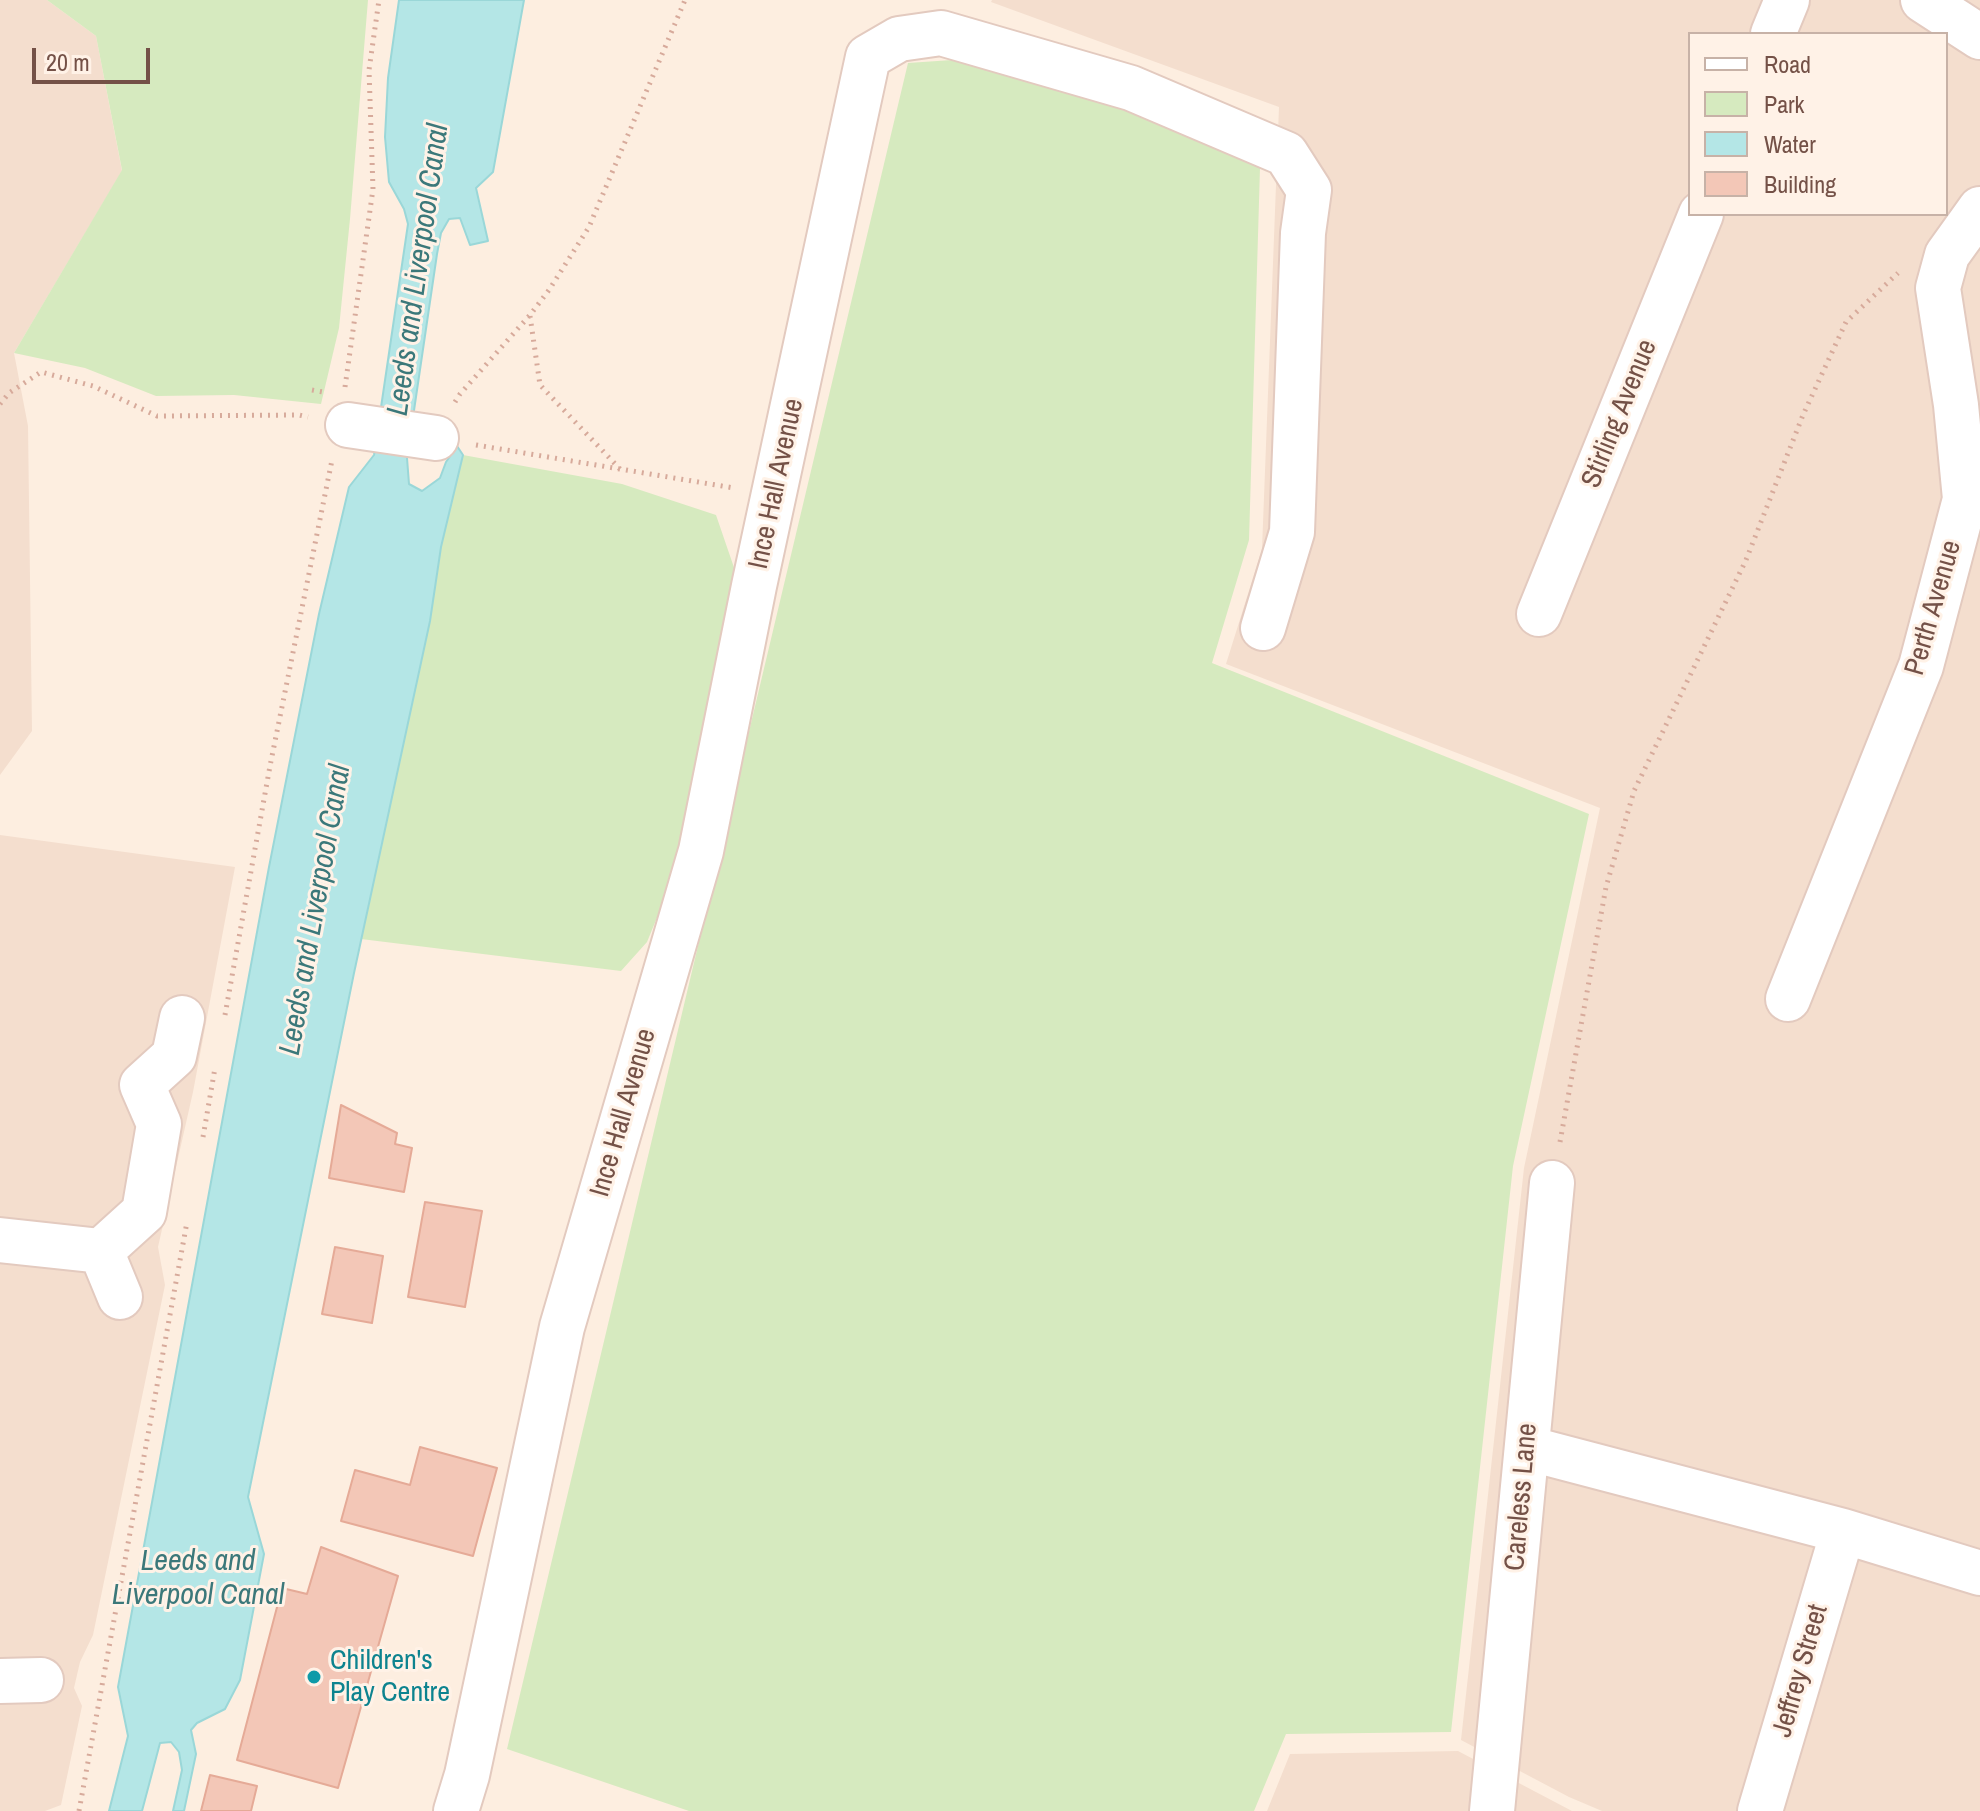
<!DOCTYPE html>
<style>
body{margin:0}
#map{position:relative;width:1980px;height:1811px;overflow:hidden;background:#fdeee0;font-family:"Archivo Narrow",sans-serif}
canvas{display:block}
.legend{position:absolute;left:1688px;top:32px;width:260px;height:184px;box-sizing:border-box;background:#fff2e7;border:2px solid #c7b2a7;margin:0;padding:10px 14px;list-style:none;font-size:24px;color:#745147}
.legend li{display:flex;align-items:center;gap:16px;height:40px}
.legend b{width:40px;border:2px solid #c7b2a7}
.scale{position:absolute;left:32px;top:48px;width:118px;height:36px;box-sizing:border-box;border:4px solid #745147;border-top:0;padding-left:10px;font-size:24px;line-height:28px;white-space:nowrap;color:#745147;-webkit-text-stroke:6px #fff2e7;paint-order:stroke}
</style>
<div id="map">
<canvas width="1980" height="1811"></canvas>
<ul class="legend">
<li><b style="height:10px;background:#fff"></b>Road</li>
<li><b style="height:22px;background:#d6eabf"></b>Park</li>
<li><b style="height:22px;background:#b4e6e6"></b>Water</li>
<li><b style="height:22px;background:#f3c7b7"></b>Building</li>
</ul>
<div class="scale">20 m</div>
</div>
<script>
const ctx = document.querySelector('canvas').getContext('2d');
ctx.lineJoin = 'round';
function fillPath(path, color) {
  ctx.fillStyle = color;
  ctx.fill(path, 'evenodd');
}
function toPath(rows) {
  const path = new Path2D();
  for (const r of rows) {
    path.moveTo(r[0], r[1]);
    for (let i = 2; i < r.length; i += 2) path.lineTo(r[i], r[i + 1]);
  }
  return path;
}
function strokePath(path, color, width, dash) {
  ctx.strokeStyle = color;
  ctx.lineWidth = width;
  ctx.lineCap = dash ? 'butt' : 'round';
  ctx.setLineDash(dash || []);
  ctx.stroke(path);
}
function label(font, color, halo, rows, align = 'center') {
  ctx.font = font + ' "Archivo Narrow",sans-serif';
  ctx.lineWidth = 6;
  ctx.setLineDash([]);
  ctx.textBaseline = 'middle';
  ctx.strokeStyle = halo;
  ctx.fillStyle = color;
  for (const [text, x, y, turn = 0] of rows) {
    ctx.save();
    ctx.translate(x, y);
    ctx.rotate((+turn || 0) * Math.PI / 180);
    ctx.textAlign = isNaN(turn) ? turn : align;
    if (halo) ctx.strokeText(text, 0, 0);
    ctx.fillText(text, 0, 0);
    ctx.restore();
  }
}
fillPath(toPath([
 [0,0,47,0,96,36,122,171,14,353,28,426,32,731,0,775],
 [992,0,1980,0,1980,1811,1602,1811,1569,1797,1461,1740,1524,1168,1600,808,1226,664,1262,549,1279,107,991,2],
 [1690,34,1946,34,1946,214,1690,214],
 [0,835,235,867,193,1092,158,1247,165,1285,93,1635,80,1662,74,1688,82,1706,61,1805,45,1811,0,1811],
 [1458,1751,1572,1811,1267,1811,1290,1754]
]), '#f4dece');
fillPath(toPath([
 [47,0,368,0,350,219,339,328,321,404,234,395,156,396,85,368,14,353,122,170,96,36],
 [952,60,1102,101,1260,168,1249,540,1212,663,1589,814,1513,1166,1451,1732,1286,1734,1254,1811,689,1811,507,1749,908,63],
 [463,455,622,484,716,515,741,588,695,825,647,942,621,971,361,939,430,621,441,547]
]), '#d6eabf');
const water = toPath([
 [399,0,524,0,493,172,476,188,488,241,470,245,460,218,449,219,441,233,437,254,407,458,409,484,422,491,440,478,446,462,457,446,463,455,441,547,430,621,354,973,248,1497,264,1554,240,1680,225,1709,197,1723,191,1730,196,1754,184,1811,173,1811,182,1770,179,1752,171,1742,160,1743,142,1811,109,1811,128,1736,118,1687,269,867,319,614,349,487,374,455,408,224,404,209,389,182,385,137,388,78,399,0]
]);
fillPath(water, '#b4e6e6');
strokePath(water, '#9ad7d8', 2);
const building = toPath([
 [341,1105,397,1133,395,1144,412,1148,404,1192,329,1178,341,1105],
 [425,1202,482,1211,465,1307,408,1297,425,1202],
 [335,1247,383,1256,372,1323,322,1314,335,1247],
 [420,1447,497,1468,473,1556,341,1521,355,1470,410,1485,420,1447],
 [321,1547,398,1576,338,1788,237,1760,282,1588,307,1594,321,1547],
 [210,1775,257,1786,251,1811,201,1811,210,1775]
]);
fillPath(building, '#f3c7b7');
strokePath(building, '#e5aa97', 2);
const minor = toPath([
 [1923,0,1980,37],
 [1773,34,1787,0],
 [348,425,436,438],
 [1539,614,1701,214],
 [1788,999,1921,666,1965,499,1956,405,1938,288,1947,255,1980,209],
 [0,1240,101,1251,120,1297],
 [101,1251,144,1212,159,1124,142,1085,174,1056,182,1018],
 [1527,1448,1843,1531,1980,1573],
 [0,1681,41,1680],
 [456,1811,467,1775,562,1327,701,851,754,586,868,57,899,39,941,33,1131,88,1286,154,1309,190,1303,233,1292,532,1263,628],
 [1492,1811,1552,1183],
 [1760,1811,1843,1531]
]);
strokePath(minor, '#e3cabf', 48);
strokePath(toPath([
 [530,316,540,385,620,469],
 [345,387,373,189,369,70,379,0],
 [312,390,323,392],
 [455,402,460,394,530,315,549,290,589,227,685,0],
 [0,404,9,393,41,372,93,386,157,416,299,415,308,417],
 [476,445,734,488],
 [225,1015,270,766,332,460],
 [203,1137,215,1068],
 [1560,1142,1606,887,1634,791,1746,560,1803,415,1846,322,1898,273],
 [79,1811,187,1222]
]), '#d7aa9b', 5, [2, 6]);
strokePath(minor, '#fff', 44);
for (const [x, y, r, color] of [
 [314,1677,8,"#0f9aa8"]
]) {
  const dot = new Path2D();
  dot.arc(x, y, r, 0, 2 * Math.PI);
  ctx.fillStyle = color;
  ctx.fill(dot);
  strokePath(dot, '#fff2e7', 3);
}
label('28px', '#745147', '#fff2e7', [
 ["Stirling Avenue",1620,414,-68],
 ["Ince Hall Avenue",777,484,-78],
 ["Perth Avenue",1934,608,-74],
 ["Ince Hall Avenue",624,1113,-74],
 ["Careless Lane",1522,1497,-85],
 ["Jeffrey Street",1801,1671,-74]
]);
label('28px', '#0d838f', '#fff2e7', [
 ["Children's",330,1661],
 ["Play Centre",330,1693]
], 'left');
label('italic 30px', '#3b787a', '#fff2e7', [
 ["Leeds and Liverpool Canal",419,270,-82],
 ["Leeds and Liverpool Canal",316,910,-80],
 ["Leeds and",198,1562],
 ["Liverpool Canal",198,1596]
]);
</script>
